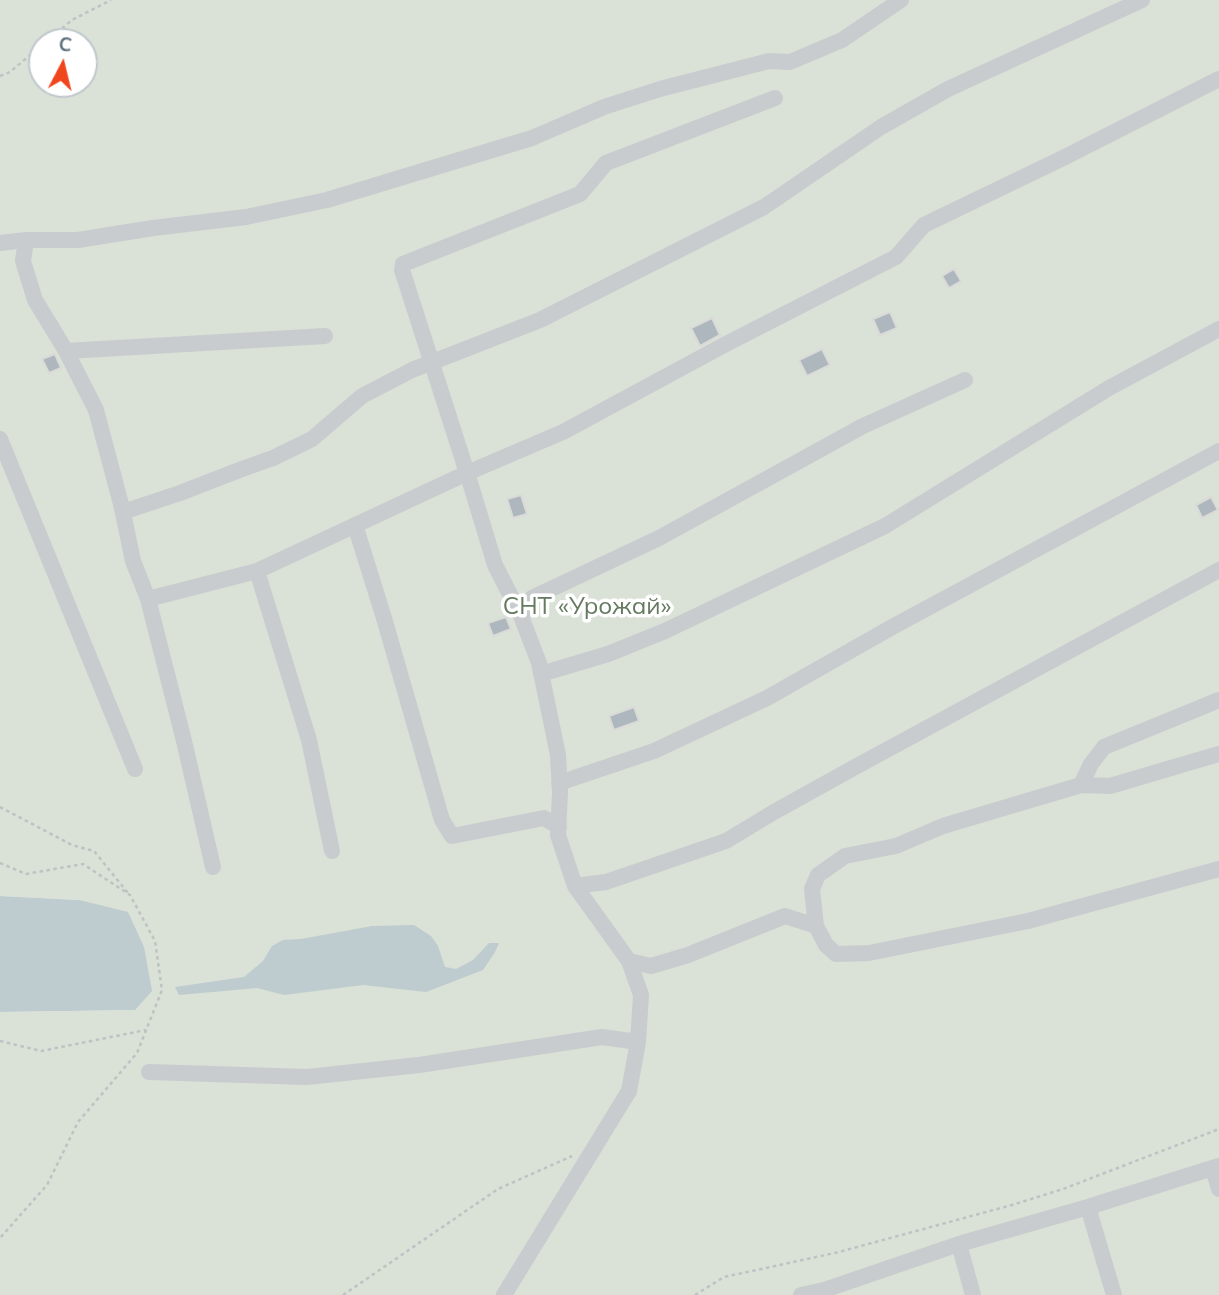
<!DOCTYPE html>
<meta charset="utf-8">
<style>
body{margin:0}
#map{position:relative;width:1219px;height:1295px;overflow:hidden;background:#f8f8f5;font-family:Mulish,sans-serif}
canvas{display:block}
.north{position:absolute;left:28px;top:28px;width:70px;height:70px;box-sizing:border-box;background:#fff;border:2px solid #c0c8cd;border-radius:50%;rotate:7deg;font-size:19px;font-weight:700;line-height:28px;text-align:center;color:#617582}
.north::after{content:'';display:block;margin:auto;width:24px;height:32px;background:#ef461e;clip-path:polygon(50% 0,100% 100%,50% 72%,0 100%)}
</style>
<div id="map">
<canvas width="1219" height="1295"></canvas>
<div class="north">С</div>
</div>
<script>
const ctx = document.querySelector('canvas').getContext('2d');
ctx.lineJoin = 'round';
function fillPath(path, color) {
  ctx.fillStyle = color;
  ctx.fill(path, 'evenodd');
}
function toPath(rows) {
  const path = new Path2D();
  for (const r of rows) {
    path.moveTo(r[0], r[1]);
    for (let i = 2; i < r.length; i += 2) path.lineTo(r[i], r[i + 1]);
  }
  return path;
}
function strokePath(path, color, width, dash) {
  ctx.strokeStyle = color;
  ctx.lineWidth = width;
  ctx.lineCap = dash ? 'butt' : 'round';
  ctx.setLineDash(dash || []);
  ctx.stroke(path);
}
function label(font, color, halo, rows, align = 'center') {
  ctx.font = font + ' Mulish,sans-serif';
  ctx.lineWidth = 7;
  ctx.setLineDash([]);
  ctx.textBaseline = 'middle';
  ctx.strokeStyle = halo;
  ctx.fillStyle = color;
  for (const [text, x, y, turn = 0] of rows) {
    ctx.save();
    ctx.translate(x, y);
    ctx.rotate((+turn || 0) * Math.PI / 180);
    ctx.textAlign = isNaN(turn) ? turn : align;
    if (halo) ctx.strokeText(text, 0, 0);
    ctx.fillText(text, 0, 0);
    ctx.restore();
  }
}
fillPath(toPath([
 [0,0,1219,0,1219,1295,0,1295,0,1012,135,1010,79,900,0,896],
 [42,42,84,42,84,84,42,84]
]), '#dae1d6');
fillPath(toPath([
 [0,896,79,900,128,912,144,947,152,991,135,1010,0,1012],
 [414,925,431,936,438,946,445,967,456,969,473,960,489,943,499,943,495,952,483,970,426,992,363,985,284,995,257,988,179,995,175,987,244,977,263,961,272,946,283,940,301,939,372,926]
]), '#becbcf');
const building = toPath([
 [954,269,961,281,949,288,942,276,954,269],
 [890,312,897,328,880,335,873,319,890,312],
 [712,318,720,335,700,346,691,328,712,318],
 [822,349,830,365,807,376,799,360,822,349],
 [55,354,61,368,49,373,42,359,55,354],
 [521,495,527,514,513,518,507,499,521,495],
 [1211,497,1218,510,1202,518,1196,505,1211,497],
 [506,617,511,629,493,636,488,623,506,617],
 [634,707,639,721,614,730,609,716,634,707]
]);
fillPath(building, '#aeb7bd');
strokePath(building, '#dadad8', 2);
strokePath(toPath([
 [46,42,72,20,111,0],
 [0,76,10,72,42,45],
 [0,807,72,845,94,851,128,893],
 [0,863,26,874,83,864,130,895,155,941,162,990,137,1053,78,1122,47,1185,0,1238],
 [0,1041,41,1051,146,1030],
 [343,1295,498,1189,572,1156],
 [695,1295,724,1277,835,1253,1012,1205,1063,1189,1219,1129]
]), '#bfc2c4', 2.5, [3.5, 3.5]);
strokePath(toPath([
 [26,240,23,261,35,300,66,351,96,410,122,508,133,561,148,599,184,741,213,867],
 [0,243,26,240,78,240,153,228,246,217,327,200,532,138,604,107,660,89,769,61,790,62,842,40,901,0],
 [66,351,325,336],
 [0,439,135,769],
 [123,512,180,493,242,469,273,458,312,439,362,396,412,370,540,320,764,207,881,127,948,89,1142,0],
 [355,525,384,618,442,820,452,836,544,818,559,827],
 [257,571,309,740,332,851],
 [148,599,257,571,467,473,563,432,726,344,896,257,924,225,1063,158,1219,79],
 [521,616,532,598,659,538,863,426,965,380],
 [541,674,608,654,665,631,885,526,1109,388,1219,329],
 [559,783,654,751,767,698,894,626,1219,451],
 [1081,785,1110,786,1219,754],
 [575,886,606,882,726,841,774,812,857,766,1219,570],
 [816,926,812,889,818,875,845,856,896,846,943,826,1081,785,1091,764,1104,747,1219,700],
 [629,961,651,966,688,955,785,916,816,926,826,945,836,954,869,953,1028,921,1219,869],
 [149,1072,307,1077,419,1065,602,1037,638,1042],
 [1213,1169,1219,1189],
 [1088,1207,1114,1295],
 [959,1244,973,1295],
 [504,1295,629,1091,638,1042,641,995,629,961,575,886,558,835,560,792,558,755,539,663,521,616,495,565,469,479,402,270,403,264,580,194,606,163,775,98],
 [801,1295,824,1290,959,1244,1088,1207,1219,1166]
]), '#c8cccf', 16);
label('24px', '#667a61', '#fff', [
 ["СНТ «Урожай»",587,607]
]);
</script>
